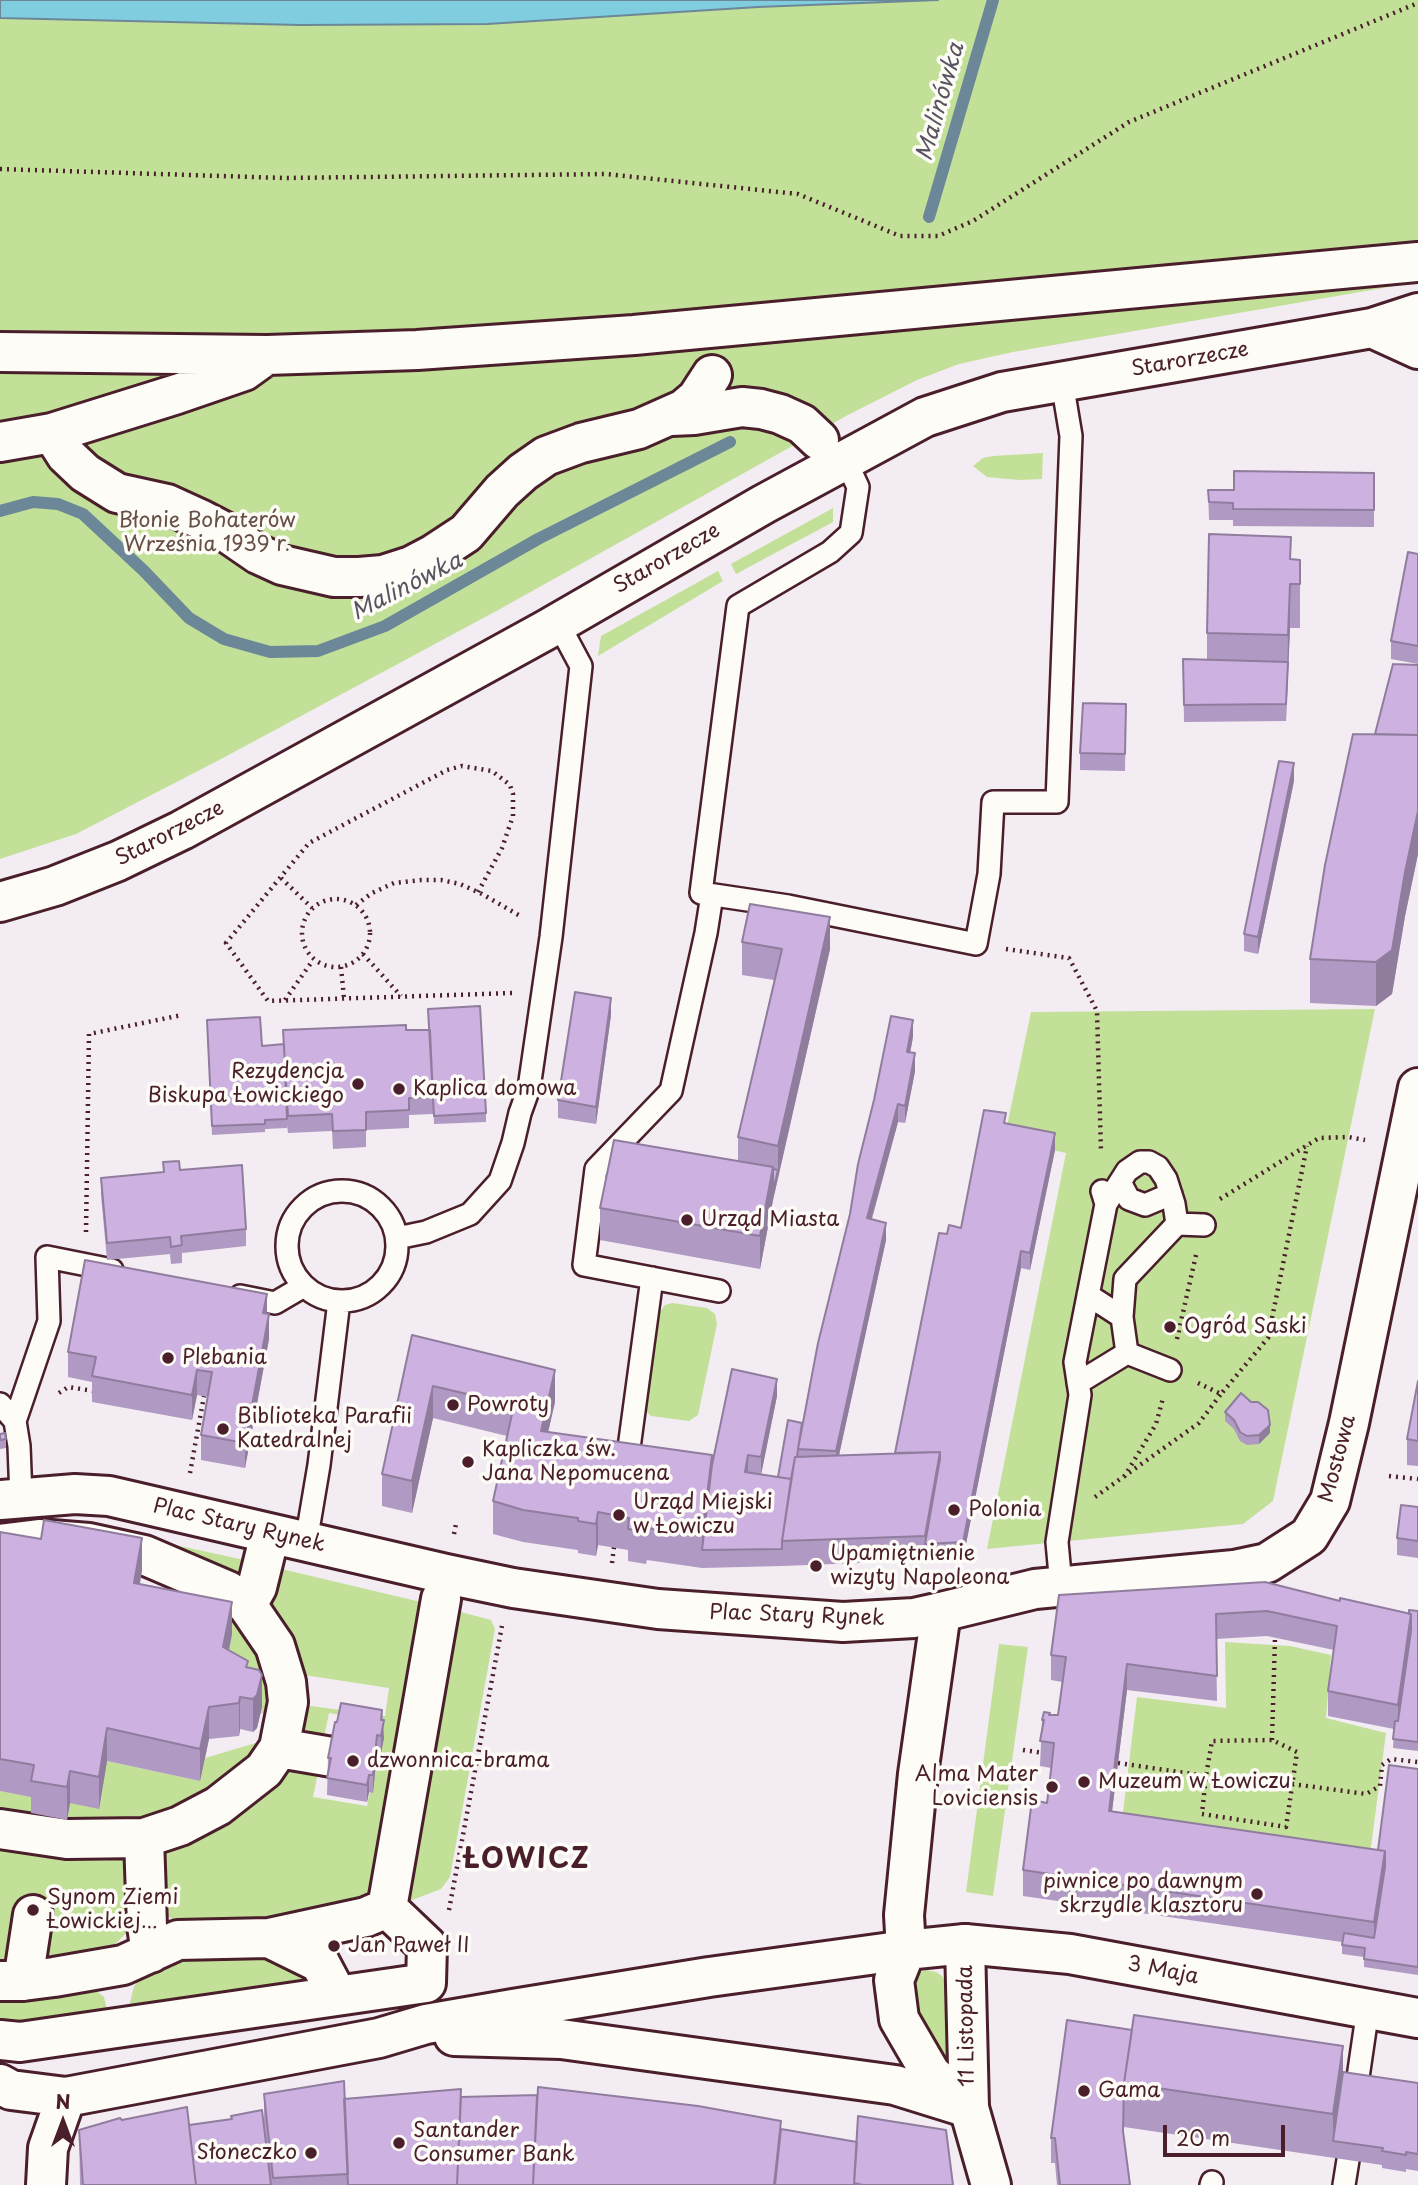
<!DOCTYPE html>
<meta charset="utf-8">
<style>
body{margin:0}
#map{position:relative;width:1418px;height:2185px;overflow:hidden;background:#f3edf3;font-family:"Playpen Sans",sans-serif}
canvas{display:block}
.north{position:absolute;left:28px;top:2087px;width:70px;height:70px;-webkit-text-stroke:5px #fdfcf7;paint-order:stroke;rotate:0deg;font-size:19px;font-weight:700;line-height:28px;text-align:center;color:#4a1f2b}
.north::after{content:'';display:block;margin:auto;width:24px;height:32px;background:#4a1f2b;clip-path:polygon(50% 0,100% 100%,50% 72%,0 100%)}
.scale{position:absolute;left:1163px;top:2125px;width:122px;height:32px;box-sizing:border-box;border:4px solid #4a1f2b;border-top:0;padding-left:9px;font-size:21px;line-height:24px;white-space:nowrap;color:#4a1f2b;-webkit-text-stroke:5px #fdfcf7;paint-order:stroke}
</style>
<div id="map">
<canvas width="1418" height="2185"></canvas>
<div class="north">N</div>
<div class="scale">20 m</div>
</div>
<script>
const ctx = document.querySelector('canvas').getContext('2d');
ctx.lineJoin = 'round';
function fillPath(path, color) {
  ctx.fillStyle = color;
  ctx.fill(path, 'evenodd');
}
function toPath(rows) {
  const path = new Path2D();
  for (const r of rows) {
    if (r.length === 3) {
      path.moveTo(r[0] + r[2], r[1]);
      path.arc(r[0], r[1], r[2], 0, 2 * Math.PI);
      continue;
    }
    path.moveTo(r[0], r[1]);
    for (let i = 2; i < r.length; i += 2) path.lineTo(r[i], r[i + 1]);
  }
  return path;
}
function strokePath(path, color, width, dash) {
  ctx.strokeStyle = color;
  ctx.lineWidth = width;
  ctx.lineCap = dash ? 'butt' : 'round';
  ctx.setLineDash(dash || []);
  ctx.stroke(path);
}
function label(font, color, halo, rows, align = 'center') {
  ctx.font = font + ' "Playpen Sans",sans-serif';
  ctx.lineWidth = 7;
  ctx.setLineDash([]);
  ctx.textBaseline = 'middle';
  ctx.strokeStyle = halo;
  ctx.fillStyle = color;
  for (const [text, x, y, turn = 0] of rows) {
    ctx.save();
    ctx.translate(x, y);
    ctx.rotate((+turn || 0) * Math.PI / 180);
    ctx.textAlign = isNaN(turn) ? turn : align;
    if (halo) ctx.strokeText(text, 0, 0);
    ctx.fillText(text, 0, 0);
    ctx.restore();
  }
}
fillPath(toPath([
 [938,0,1418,0,1418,282,1013,352,959,364,917,380,848,415,500,609,223,758,76,834,0,859,0,18,300,25,487,24,758,7],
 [1043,453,1042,479,1019,480,987,477,973,466,983,458,993,456],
 [833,508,833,522,736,574,731,564],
 [718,571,723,581,598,656,601,636],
 [1375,1009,1273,1501,1243,1524,987,1549,1066,1153,1004,1140,1031,1012],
 [672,1303,707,1308,715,1314,717,1324,698,1415,689,1421,651,1416,647,1412,645,1404,659,1313,665,1305],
 [88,1526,258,1563,250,1580],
 [269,1566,425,1603,371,1901,342,1900,321,1906,283,1923,183,1923,169,1917,157,1906,161,1847,284,1765,318,1773,313,1797,367,1806,383,1722,329,1713,324,1737,306,1741,300,1730,305,1709,311,1706,385,1716,389,1688,304,1675,293,1667,266,1616],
 [212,1593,270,1655,269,1714,260,1713,262,1707,179,1606],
 [457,1611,491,1620,495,1629,450,1877,441,1889,407,1902],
 [1225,1642,1290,1646,1331,1655,1326,1718,1386,1733,1369,1862,1121,1828,1137,1697,1226,1708],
 [999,1644,1028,1647,993,1896,966,1892],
 [259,1742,268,1742,237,1782,131,1829,0,1820,0,1791,34,1797,32,1813,66,1820,70,1803,107,1761,200,1781,205,1758],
 [0,1837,129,1850,134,1908,127,1932,105,1955,15,1969,0,1969],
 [278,1956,318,1982,126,2020,134,1986,143,1975,166,1958],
 [926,1970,936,1972,942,1976,950,1992,949,2075,919,2030,911,1986,916,1974],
 [89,1985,104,1997,110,2022,0,2035,0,1992]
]), '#c2e098');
const water = toPath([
 [0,0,938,0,758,7,487,24,300,25,0,18,0,0]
]);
fillPath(water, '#81cde0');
strokePath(water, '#6b8798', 2);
strokePath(toPath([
 [929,217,993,0],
 [0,511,33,502,58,504,83,514,144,571,189,618,224,639,270,652,318,651,385,626,538,539,730,442]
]), '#6b8798', 12);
const lane = toPath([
 [845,459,858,487,851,533,830,552,738,606,701,893,788,906,976,944,989,874,993,802,1057,802,1071,436,1062,382],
 [712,895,706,933,671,1091,596,1169,584,1265,719,1291],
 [1120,1182,1129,1199,1145,1205,1171,1194],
 [342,1246,55],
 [1106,1204,1127,1171,1140,1162,1149,1162,1158,1167,1166,1179,1174,1204,1177,1224],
 [397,1238,426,1232,470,1214,500,1181,513,1143,520,1113,529,1088,551,937,581,666,558,623],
 [1088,1295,1122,1317,1127,1353],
 [240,1296,275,1303,304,1286],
 [1122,1317,1125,1279,1177,1224,1204,1225],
 [1078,1383,1127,1353,1170,1370],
 [0,1404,15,1421],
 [626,1470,652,1278],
 [21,1497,19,1446,15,1421,49,1321,47,1257,112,1270],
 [306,1542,319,1465,339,1301],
 [1061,1586,1057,1542,1080,1395,1075,1362,1106,1204,1102,1191],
 [1356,2091,1368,2009],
 [1211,2185,1212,2182],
 [1344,2185,1348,2160]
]);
const street = toPath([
 [0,352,267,355,417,350,634,335,1418,262],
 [671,416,694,415,742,407,761,409,780,414,802,424,819,440],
 [52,433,66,455,85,473,117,493,167,504,202,520,229,534,258,554,282,565,334,577,359,577,383,575,411,566,434,554,466,533,502,491,523,472,546,456,581,443,639,429,684,409,697,398,712,375],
 [0,442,52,433,177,394,244,371,262,358],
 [0,1500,75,1494,109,1496,446,1574,513,1588,658,1609,843,1622,914,1618,941,1612],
 [0,1544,39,1539,89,1543,144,1555,228,1591,247,1605,275,1646,286,1682,288,1702,279,1748,264,1770,218,1806,180,1826,144,1838,67,1839,0,1829],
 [247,1605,257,1587,270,1534],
 [279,1748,332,1757],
 [144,1838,147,1926,151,1953],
 [269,1938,320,1963,337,1995],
 [965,1944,1070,1954,1418,2018],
 [0,1981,23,1981,54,1977,123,1965,178,1940,269,1938,366,1917,387,1908,441,1599],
 [23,1981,33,1915],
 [454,2036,561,2039,895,2085,969,2108],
 [0,2040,20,2042,426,1983,427,1946,387,1908],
 [0,2084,11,2090,66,2097,379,2038,426,2024,513,2009,709,1977,906,1950],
 [46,2185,48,2148,66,2097]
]);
const secondary = toPath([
 [1372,328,1418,349],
 [0,902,55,886,118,861,182,830,546,630,764,504,925,417,1002,392,1372,328,1418,313],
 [906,1950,965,1944,969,2108,991,2185],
 [969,2108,931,2074,899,2019,894,1980,906,1950,904,1915,918,1774,941,1612,1035,1589,1234,1570,1267,1563,1309,1536,1330,1501,1349,1423,1418,1088]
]);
strokePath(lane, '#4a1f2b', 26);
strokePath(street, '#4a1f2b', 44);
strokePath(secondary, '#4a1f2b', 44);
strokePath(toPath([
 [0,169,285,178,606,174,798,194,900,236,938,236,973,221,1129,122,1418,3],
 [281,878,312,908],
 [478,892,502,848,513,816,513,794,510,785,492,771,462,766,447,770,309,843,226,943,268,1001,513,993],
 [336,933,34],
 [356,905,372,893,394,883,421,880,441,880,460,884,482,894,522,917],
 [1006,949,1069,958,1097,1011,1101,1152],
 [363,954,401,996],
 [341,967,344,998],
 [285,1000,313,960],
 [1220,1199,1319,1138,1348,1137,1365,1140],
 [86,1232,89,1034,182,1015],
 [1177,1339,1196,1255],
 [1198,1383,1221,1394,1268,1338,1307,1146],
 [59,1393,68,1387,94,1391],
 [190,1473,204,1396],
 [1389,1476,1418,1479],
 [1124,1477,1156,1424,1163,1398],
 [1095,1497,1199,1423,1221,1394],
 [454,1534,456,1524],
 [612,1563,614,1547],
 [1272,1740,1275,1638],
 [1023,1750,1043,1753],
 [1118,1763,1206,1776,1212,1741,1272,1740,1297,1752,1286,1827,1202,1814,1206,1776],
 [1292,1784,1366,1794,1380,1786,1382,1765,1391,1759,1418,1762],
 [449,1910,502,1626]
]), '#4a1f2b', 4.5, [2, 5]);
strokePath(lane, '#fdfcf7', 21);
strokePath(street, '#fdfcf7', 38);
strokePath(secondary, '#fdfcf7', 38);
fillPath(toPath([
 [1374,473,1374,527,1233,526,1233,520,1209,520,1208,490,1234,490],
 [1418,554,1418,664,1391,659,1391,641],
 [1291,559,1300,560,1300,628,1290,628,1286,721,1184,722,1183,659,1207,660,1207,633],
 [1418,665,1418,854,1405,916,1392,994,1376,1006,1310,1003,1310,959,1375,734],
 [1126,704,1125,771,1080,770,1080,753],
 [1294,781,1258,954,1244,951,1244,934],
 [742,942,830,949,773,1200,760,1269,600,1240,600,1208,738,1161,738,1137,774,980,742,975],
 [611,1015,596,1124,558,1118,558,1100],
 [207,1029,262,1046,283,1044,283,1030,406,1030,486,1113,486,1122,434,1124,433,1103,433,1114,409,1115,409,1128,366,1130,366,1147,333,1149,332,1131,288,1133,287,1125,287,1128,265,1129,265,1132,212,1135],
 [913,1037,910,1053,915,1071,905,1123,898,1122,872,1219,886,1240,839,1455,895,1453,947,1234,961,1228,1006,1123,1055,1150,1030,1270,1021,1268,963,1559,782,1566,702,1568,647,1560,646,1564,628,1561,628,1550,598,1545,596,1556,578,1553,578,1550,523,1542,493,1534,493,1501,507,1436,433,1418,412,1513,382,1506,382,1474,412,1335,555,1402,548,1432,712,1465,777,1396,761,1474,778,1477,802,1423],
 [163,1162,180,1170,246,1229,246,1246,182,1253,182,1263,171,1264,170,1254,107,1260,101,1195,101,1178,163,1172],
 [267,1314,269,1339,245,1468,201,1460,201,1435,208,1397,197,1395,192,1420,92,1402,92,1382,68,1377,68,1352],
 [1418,1381,1418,1466,1407,1465,1407,1439],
 [1225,1412,1270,1433,1259,1444,1247,1445,1240,1441,1234,1429,1225,1421],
 [0,1434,6,1439,6,1448,0,1449],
 [1418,1507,1418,1558,1397,1555,1397,1538],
 [0,1532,142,1570,140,1584,232,1634,229,1650,248,1668,262,1707,257,1728,253,1732,240,1729,239,1736,209,1739,200,1781,107,1761,99,1809,70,1803,67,1820,31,1813,31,1797,0,1791],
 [1059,1595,1340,1601,1409,1614,1418,1611,1418,1751,1393,1748,1394,1729,1328,1716,1328,1691,1334,1650,1267,1636,1216,1639,1217,1701,1127,1690,1112,1811,1378,1850,1418,1769,1418,1975,1364,1967,1364,1957,1342,1954,1342,1942,1023,1896,1023,1870,1047,1803,1051,1768,1040,1766,1042,1720,1050,1715,1058,1715,1062,1682,1051,1680,1051,1655],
 [382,1720,384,1738,381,1753,377,1753,373,1793,369,1792,367,1802,327,1795,328,1758],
 [1132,2030,1343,2072,1418,2083,1418,2171,1406,2169,1406,2172,1382,2168,1382,2165,1124,2127,1124,2136,1130,2185,1057,2185,1055,2163,1051,2163,1051,2138],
 [264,2094,344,2099,461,2097,781,2129,953,2185,80,2185,79,2130,122,2120,189,2125,231,2119,231,2116,264,2128]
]), '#b099c2');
fillPath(toPath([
 [1290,584,1290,628,1286,721,1288,635],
 [1294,763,1294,781,1258,954,1258,937],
 [1418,811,1418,854,1405,916,1392,994,1376,1006,1376,962],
 [830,917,830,949,773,1200,760,1269,760,1236,773,1167,773,1191,778,1170,778,1146],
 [611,998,611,1015,596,1124,596,1107],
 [913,1020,913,1037,907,1069,907,1052],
 [915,1053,915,1071,905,1123,905,1106],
 [898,1104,898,1122,867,1235,867,1218],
 [1055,1133,1055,1150,1030,1270,1030,1253],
 [886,1223,886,1240,836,1469,836,1451],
 [1021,1251,1021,1268,963,1559,963,1542],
 [267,1294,267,1319,263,1313],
 [269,1314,269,1339,245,1468,245,1443],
 [197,1370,197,1395,192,1420,192,1395],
 [555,1370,555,1402,541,1463,541,1431],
 [777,1379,777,1396,761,1475,761,1457],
 [433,1386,433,1418,412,1513,412,1481],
 [1270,1425,1270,1433,1259,1444,1259,1435],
 [940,1452,940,1477,925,1544,925,1536],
 [712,1455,712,1488,702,1550,702,1535],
 [748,1455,748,1472,745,1472],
 [598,1512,598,1545,596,1556,596,1524],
 [142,1538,142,1570,134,1615,134,1583],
 [232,1602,232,1634,223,1679,223,1647],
 [1411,1614,1411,1639,1398,1730,1398,1705],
 [1127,1664,1127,1690,1109,1836,1109,1811],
 [262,1675,262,1707,257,1728,253,1732,253,1699],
 [240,1697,240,1729,239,1736,239,1703],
 [209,1707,209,1739,200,1781,200,1749],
 [382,1710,384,1738,381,1753,381,1720],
 [107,1728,107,1761,99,1809,99,1777],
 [377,1735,377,1753,373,1793,373,1775],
 [70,1771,70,1803,67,1820,67,1787],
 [369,1775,369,1792,367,1802,367,1785],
 [1385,1851,1385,1876,1374,1947,1374,1922],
 [1343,2046,1343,2089,1333,2141,1333,2114]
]), '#907d9e');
const building = toPath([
 [1234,471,1374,473,1374,510,1233,509,1233,503,1209,502,1208,490,1234,490,1234,471],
 [1209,534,1291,537,1290,559,1300,560,1300,584,1290,584,1288,635,1207,633,1209,534],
 [1408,552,1418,554,1418,646,1391,641,1408,552],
 [1183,659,1288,662,1286,704,1184,705,1183,659],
 [1393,664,1418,665,1418,735,1375,734,1393,664],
 [1083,703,1126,704,1125,754,1080,753,1083,703],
 [1353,734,1418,735,1418,811,1405,872,1392,950,1376,962,1310,959,1325,865,1353,734],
 [1279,761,1294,763,1258,937,1244,934,1279,761],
 [750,904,830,917,778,1146,738,1137,782,949,742,942,750,904],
 [575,992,611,998,596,1107,558,1100,575,992],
 [480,1006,486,1113,434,1116,428,1009,480,1006],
 [891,1016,913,1020,907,1052,915,1053,905,1106,898,1104,867,1218,886,1223,836,1451,798,1449,818,1343,850,1214,858,1164,874,1100,891,1016],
 [260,1017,262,1046,284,1044,287,1119,265,1120,265,1124,212,1126,207,1020,260,1017],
 [406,1025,406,1030,430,1030,433,1097,409,1098,409,1110,366,1112,366,1130,333,1131,332,1114,288,1116,283,1030,406,1025],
 [984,1110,1006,1113,1004,1123,1055,1133,1030,1253,1021,1251,963,1542,925,1544,940,1459,940,1452,895,1453,939,1233,947,1234,949,1225,961,1228,984,1110],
 [614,1140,773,1167,760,1236,600,1208,614,1140],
 [179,1161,180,1170,242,1165,246,1229,181,1236,182,1245,171,1247,170,1237,107,1243,101,1178,164,1172,163,1162,179,1161],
 [773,1169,778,1170,773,1191,773,1169],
 [85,1260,267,1294,263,1313,269,1314,245,1443,201,1435,212,1372,197,1370,192,1395,92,1376,96,1357,68,1352,85,1260],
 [412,1335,555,1370,541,1431,712,1455,702,1535,647,1528,646,1531,628,1529,629,1518,598,1512,596,1524,578,1521,578,1518,523,1510,493,1501,514,1405,433,1386,412,1481,382,1474,412,1335],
 [732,1369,777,1379,761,1457,748,1455,745,1472,791,1479,782,1541,782,1549,702,1550,712,1465,732,1369],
 [1418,1381,1418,1441,1407,1439,1418,1381],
 [1241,1393,1251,1402,1258,1402,1268,1410,1270,1425,1259,1435,1247,1436,1240,1432,1234,1420,1225,1412,1241,1393],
 [788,1420,802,1423,798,1449,797,1457,795,1457,791,1479,778,1477,788,1420],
 [5,1433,6,1439,0,1440,0,1434,5,1433],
 [940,1452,925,1536,782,1541,795,1457,940,1452],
 [1401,1505,1418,1507,1418,1541,1397,1538,1401,1505],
 [44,1520,142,1538,134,1583,232,1602,223,1647,248,1661,246,1667,259,1670,262,1675,257,1695,253,1699,240,1697,239,1703,209,1707,200,1749,107,1728,99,1777,70,1771,67,1787,31,1781,34,1765,0,1759,0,1532,41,1539,44,1520],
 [1265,1582,1340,1601,1340,1598,1411,1614,1398,1705,1328,1691,1337,1626,1267,1611,1216,1614,1217,1676,1127,1664,1109,1811,1385,1851,1374,1922,1023,1870,1032,1800,1047,1803,1052,1762,1054,1743,1040,1741,1044,1720,1042,1720,1044,1712,1050,1713,1049,1715,1058,1715,1066,1657,1051,1655,1059,1595,1265,1582],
 [1409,1610,1418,1611,1418,1742,1393,1739,1395,1721,1398,1721,1411,1631,1411,1614,1409,1614,1409,1610],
 [341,1703,382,1710,381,1720,384,1720,381,1736,377,1735,373,1775,369,1775,367,1785,327,1778,331,1758,328,1758,335,1722,337,1722,341,1703],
 [1389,1765,1418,1769,1418,1967,1364,1959,1365,1948,1342,1945,1344,1933,1374,1938,1385,1867,1385,1851,1378,1850,1389,1765],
 [1134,2015,1343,2046,1333,2114,1124,2083,1134,2015],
 [1067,2020,1132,2030,1124,2083,1123,2131,1130,2185,1060,2185,1055,2138,1051,2138,1067,2020],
 [1343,2072,1418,2083,1418,2154,1406,2152,1406,2155,1382,2151,1383,2148,1333,2141,1343,2072],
 [344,2081,348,2174,273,2178,264,2094,344,2081],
 [538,2087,698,2106,781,2121,774,2185,533,2185,538,2087],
 [461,2089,457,2185,348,2185,344,2099,461,2089],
 [537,2095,533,2185,457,2185,461,2097,537,2095],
 [187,2107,196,2185,83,2185,79,2130,120,2118,122,2120,187,2107],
 [262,2110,271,2185,196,2185,189,2125,232,2119,231,2116,262,2110],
 [858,2116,946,2130,953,2185,863,2185,854,2183,858,2116],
 [781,2129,857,2142,854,2185,775,2185,781,2129]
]);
fillPath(building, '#cdb2e1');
strokePath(building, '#907d9e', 2);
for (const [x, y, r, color] of [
 [358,1084,7,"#4a1f2b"],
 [399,1089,7,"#4a1f2b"],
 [687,1220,7,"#4a1f2b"],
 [1170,1327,7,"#4a1f2b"],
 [168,1358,7,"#4a1f2b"],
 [453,1405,7,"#4a1f2b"],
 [223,1429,7,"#4a1f2b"],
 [468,1462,7,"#4a1f2b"],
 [954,1510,7,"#4a1f2b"],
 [619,1515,7,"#4a1f2b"],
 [816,1566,7,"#4a1f2b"],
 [353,1761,7,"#4a1f2b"],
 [1084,1782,7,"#4a1f2b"],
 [1052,1787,7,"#4a1f2b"],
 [1257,1894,7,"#4a1f2b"],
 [33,1910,7,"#4a1f2b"],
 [334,1946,7,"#4a1f2b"],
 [1084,2091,7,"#4a1f2b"],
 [399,2143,7,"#4a1f2b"],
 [311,2153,7,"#4a1f2b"]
]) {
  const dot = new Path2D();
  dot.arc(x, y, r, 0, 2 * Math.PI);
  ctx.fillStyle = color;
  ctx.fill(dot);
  strokePath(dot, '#fdfcf7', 2.5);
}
label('21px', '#4a1f2b', '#fdfcf7', [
 ["Starorzecze",1190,360,-10],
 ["Starorzecze",667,559,-30],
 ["Starorzecze",170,834,-27],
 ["Mostowa",1338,1459,-75],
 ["Plac Stary Rynek",239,1526,13],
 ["Plac Stary Rynek",797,1616,2],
 ["3 Maja",1163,1971,11],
 ["11 Listopada",967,2026,-91]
]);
label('21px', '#684f46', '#fdfcf7', [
 ["Błonie Bohaterów",207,521],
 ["Września 1939 r.",207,545]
]);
label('21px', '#4a1f2b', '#fdfcf7', [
 ["Rezydencja",344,1072,"right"],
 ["Biskupa Łowickiego",344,1096,"right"],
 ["Kaplica domowa",413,1089],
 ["Urząd Miasta",701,1220],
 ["Ogród Saski",1184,1327],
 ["Plebania",182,1358],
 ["Powroty",467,1405],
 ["Biblioteka Parafii",237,1417],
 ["Katedralnej",237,1441],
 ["Kapliczka św.",482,1450],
 ["Jana Nepomucena",482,1474],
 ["Urząd Miejski",633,1503],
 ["w Łowiczu",633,1527],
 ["Polonia",968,1510],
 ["Upamiętnienie",830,1554],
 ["wizyty Napoleona",830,1578],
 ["dzwonnica-brama",367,1761],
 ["Alma Mater",1038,1775,"right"],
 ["Loviciensis",1038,1799,"right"],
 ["Muzeum w Łowiczu",1098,1782],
 ["piwnice po dawnym",1243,1882,"right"],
 ["skrzydle klasztoru",1243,1906,"right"],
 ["Synom Ziemi",47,1898],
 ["Łowickiej...",47,1922],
 ["Jan Paweł II",348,1946],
 ["Gama",1098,2091],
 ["Santander",413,2131],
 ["Consumer Bank",413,2155],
 ["Słoneczko",297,2153,"right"]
], 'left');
label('italic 23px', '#5a5361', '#fdfcf7', [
 ["Malinówka",941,102,-74],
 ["Malinówka",407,587,-27]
]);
ctx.letterSpacing = '2px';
label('bold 28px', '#4a1f2b', '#fdfcf7', [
 ["ŁOWICZ",527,1860]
]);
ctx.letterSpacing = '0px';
</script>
